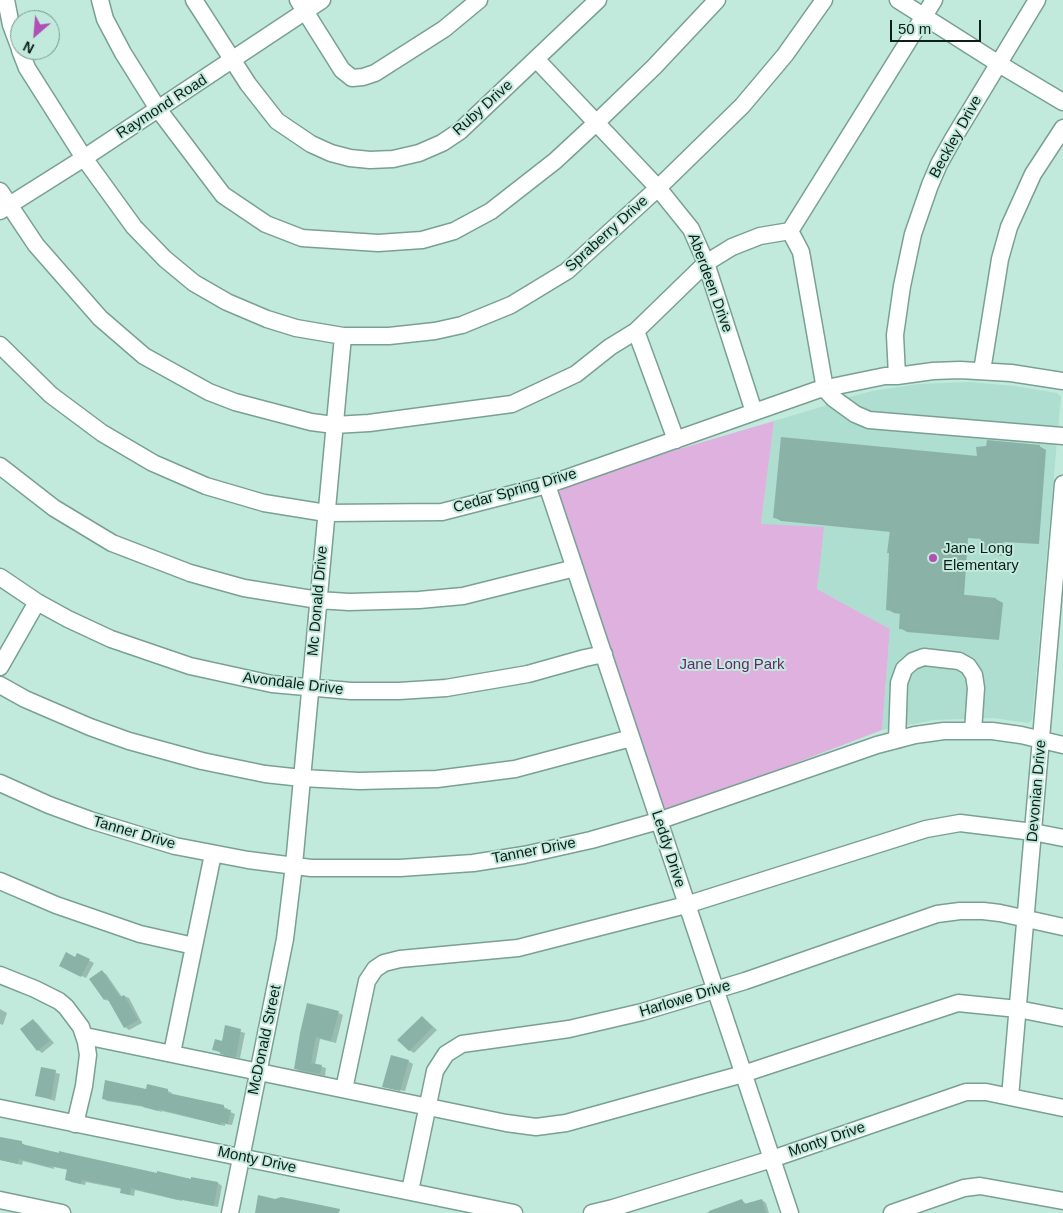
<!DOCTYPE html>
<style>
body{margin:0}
#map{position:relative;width:1063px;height:1213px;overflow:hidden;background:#c1eadd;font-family:Arial,sans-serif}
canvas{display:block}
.north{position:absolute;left:10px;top:10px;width:50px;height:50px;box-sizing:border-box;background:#c1eadd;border:1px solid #79988f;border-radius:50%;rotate:207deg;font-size:14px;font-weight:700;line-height:20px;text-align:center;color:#0e1e19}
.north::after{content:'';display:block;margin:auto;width:18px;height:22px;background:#b24fb6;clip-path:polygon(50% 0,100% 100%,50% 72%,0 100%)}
.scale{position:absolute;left:890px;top:20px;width:91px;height:22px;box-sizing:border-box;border:2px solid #0e1e19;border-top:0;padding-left:6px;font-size:15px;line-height:18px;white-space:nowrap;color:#0e1e19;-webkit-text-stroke:4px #c1eadd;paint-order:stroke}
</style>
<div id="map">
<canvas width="1063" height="1213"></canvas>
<div class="north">N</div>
<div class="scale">50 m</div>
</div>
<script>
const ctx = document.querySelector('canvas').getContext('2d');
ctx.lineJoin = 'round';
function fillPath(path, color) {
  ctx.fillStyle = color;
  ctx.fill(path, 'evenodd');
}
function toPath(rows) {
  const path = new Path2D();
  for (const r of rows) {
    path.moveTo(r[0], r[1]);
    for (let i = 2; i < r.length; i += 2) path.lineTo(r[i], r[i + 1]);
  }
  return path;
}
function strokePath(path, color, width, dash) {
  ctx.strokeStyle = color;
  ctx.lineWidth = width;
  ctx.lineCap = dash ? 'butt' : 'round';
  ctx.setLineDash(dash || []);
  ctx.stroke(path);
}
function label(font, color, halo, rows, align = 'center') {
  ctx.font = font + ' Arial,sans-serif';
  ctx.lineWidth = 4;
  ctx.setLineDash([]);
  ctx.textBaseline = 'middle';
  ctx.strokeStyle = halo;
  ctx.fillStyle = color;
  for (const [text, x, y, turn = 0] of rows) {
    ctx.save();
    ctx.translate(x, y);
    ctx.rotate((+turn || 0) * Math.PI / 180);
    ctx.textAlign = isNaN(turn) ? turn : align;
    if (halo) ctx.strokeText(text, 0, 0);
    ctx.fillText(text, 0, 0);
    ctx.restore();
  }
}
fillPath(toPath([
 [969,382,1015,386,1057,393,1061,397,1032,720,1028,723,993,718,934,720,882,730,890,629,817,589,761,524,774,421,824,406,849,397,872,391,918,384]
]), '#addecf');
fillPath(toPath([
 [774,421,761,524,824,527,817,589,890,629,882,730,675,809,664,811,558,499,559,492,565,487,625,465]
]), '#deb1df');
fillPath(toPath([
 [1039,446,1046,450,1039,544,1004,542,1002,556,988,553,981,549,982,539,968,538,964,596,996,599,1003,603,999,640,907,632,900,628,901,614,894,613,887,609,891,532,781,521,774,517,979,457],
 [78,955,94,963,86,978,60,965,76,958],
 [102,972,106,974,122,997,124,996,129,998,142,1023,129,1030,125,1027,110,1001,105,1000,91,979],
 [0,1009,7,1013,3,1025,0,1024],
 [339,1013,343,1015,336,1043,320,1039,315,1065,326,1068,325,1076,300,1071,295,1068,301,1034],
 [422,1017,437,1030,414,1053,409,1050],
 [33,1021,37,1023,54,1043,42,1053,38,1050],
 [226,1027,245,1033,240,1058,226,1056,214,1049,223,1042],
 [408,1061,413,1064,405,1091,383,1087],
 [42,1069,60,1074,55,1101,36,1095],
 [146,1091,168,1091,172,1093,172,1095,224,1107,228,1109,228,1111,235,1114,232,1125,225,1124,225,1126,162,1111,162,1112,145,1107,107,1101,103,1098],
 [0,1138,22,1143,26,1146,157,1174,218,1183,222,1186,218,1207,182,1200,182,1201,135,1190,134,1196,125,1194,121,1192,122,1189,86,1182,85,1185,71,1182,66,1179,68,1170,54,1167,54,1169,23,1161,22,1165,0,1160],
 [742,1200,747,1205,762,1200,766,1203,769,1213,706,1213]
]), '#0003');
fillPath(toPath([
 [781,437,977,456,976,447,986,446,987,440,1040,445,1032,541,997,539,995,553,980,550,981,536,961,535,957,594,996,598,992,637,899,629,900,612,886,610,889,553,887,553,890,530,773,518],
 [66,952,75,957,77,953,90,959,81,977,59,966],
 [102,970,120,997,124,995,138,1020,124,1028,107,998,104,1000,89,979],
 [307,1003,339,1011,331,1041,316,1037,311,1063,322,1065,320,1074,294,1069,300,1033],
 [422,1016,433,1027,409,1051,397,1040],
 [33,1019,50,1041,37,1051,20,1029],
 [225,1025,241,1029,236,1057,220,1054,221,1052,212,1050,215,1039,222,1041],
 [391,1055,409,1060,400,1091,382,1087],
 [41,1067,56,1070,51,1099,35,1096],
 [105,1080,146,1089,147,1084,168,1089,168,1093,224,1105,224,1109,231,1110,228,1124,221,1122,221,1125,158,1109,158,1111,143,1107,143,1106,102,1099],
 [0,1137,22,1141,22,1144,59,1153,59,1151,67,1153,157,1173,157,1171,191,1179,191,1177,218,1182,214,1206,178,1199,178,1200,131,1188,130,1195,120,1193,121,1188,82,1180,81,1184,65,1180,67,1169,50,1166,49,1167,19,1159,18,1164,0,1160],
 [258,1195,275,1199,281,1197,316,1204,340,1209,339,1213,255,1213],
 [742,1199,744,1204,762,1199,766,1213,709,1213,709,1211]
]), '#8bb2a6');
const minor = toPath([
 [6,0,11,25,20,49],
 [100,0,105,19,123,53,158,109,223,195,266,224,302,238,378,243,422,240,454,231,491,211,555,161,596,123,654,67,717,0],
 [194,0,248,84,277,121,311,144,331,153,350,158,370,160,393,159,419,153,442,143,460,131,598,0],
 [298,0,342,70,352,78,363,77,375,73,444,29,479,0],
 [898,0,999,64,1063,102],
 [20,50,27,68,84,158,134,227,165,259,194,283,227,302,267,319,296,328,343,336,389,336,435,331,462,325,511,305,567,271,658,188,742,106,785,55,824,0],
 [536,59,658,188,691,229,706,263,754,412],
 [0,191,36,245,100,318,144,356,209,392,235,402,311,422,334,425,369,423,512,404,576,374,610,347,636,331,706,263,732,247,760,236,790,231,934,0],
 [0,211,84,158,322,0],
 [790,231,801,252,825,389,833,398,855,414,869,420,1063,436],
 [636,331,676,440],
 [0,345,51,395,102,433,153,463,206,486,264,503,326,513,442,512,547,485,817,390,885,376,897,376,933,371,960,370,1011,373,1063,381],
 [982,371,1000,259,1009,227,1033,174,1063,128],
 [897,376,895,335,902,286,913,234,930,185,939,164,953,139,1037,0],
 [0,466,54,508,112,543,190,573,244,588,318,600,349,602,419,600,463,596,575,568],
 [547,485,790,1213],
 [0,577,37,602,68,619,111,639,190,666,272,684,351,691,399,691,446,688,528,674,585,658,604,654],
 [0,667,37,602],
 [0,685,25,699,90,727,129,741,202,761,265,774,302,778,359,781,437,779,515,769,631,738],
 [897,740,899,683,904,669,913,661,924,657,959,661,968,666,974,675,976,688,973,731],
 [0,783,49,805,90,820,175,846,248,860,311,868,400,868,473,863,524,855,591,840,658,821,877,745,915,735,944,731,992,731,1021,735,1063,745],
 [0,881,56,905,140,934,194,946],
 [0,975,35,989,59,1001,66,1007,81,1027,86,1042,88,1055,84,1086,75,1124],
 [85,1036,506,1123,536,1127,566,1123,743,1074,958,1003,1018,1009,1063,1018],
 [172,1053,213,854],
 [344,1089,367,981,375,969,384,963,400,959,518,948,686,905,926,829,960,823,1033,832,1063,838],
 [1010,1097,1063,484],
 [0,1108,514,1213],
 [410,1191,435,1071,446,1054,462,1044,569,1029,642,1012,745,981,937,914,960,911,983,911,1000,913,1063,927],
 [0,1200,62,1213],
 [230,1213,285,939,294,865,343,336],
 [592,1213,613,1208,772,1159,966,1092,986,1092,1063,1108],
 [892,1213,964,1188,980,1186,1063,1201]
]);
strokePath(minor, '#79a093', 19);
strokePath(minor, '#fff', 16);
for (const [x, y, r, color] of [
 [933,558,5,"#b24fb6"]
]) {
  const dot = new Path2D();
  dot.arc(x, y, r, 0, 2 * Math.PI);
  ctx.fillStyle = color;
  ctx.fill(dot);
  strokePath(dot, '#c1eadd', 2);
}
label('15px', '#0e1e19', '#c1eadd', [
 ["Raymond Road",162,107,-33],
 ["Ruby Drive",483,108,-42],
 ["Beckley Drive",956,137,-61],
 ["Spraberry Drive",607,234,-42],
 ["Aberdeen Drive",710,283,70],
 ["Cedar Spring Drive",515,491,-16],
 ["Mc Donald Drive",318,601,-85],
 ["Avondale Drive",293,684,7],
 ["Devonian Drive",1037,791,-85],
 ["Tanner Drive",134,833,16],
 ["Leddy Drive",668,849,72],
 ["Tanner Drive",534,851,-11],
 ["Harlowe Drive",685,999,-17],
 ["McDonald Street",265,1040,-78],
 ["Monty Drive",827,1140,-19],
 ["Monty Drive",257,1160,12]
]);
label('15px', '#0e1e19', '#c1eadd', [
 ["Jane Long",943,549],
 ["Elementary",943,566]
], 'left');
label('15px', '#6a266d', '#c1eadd', [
 ["Jane Long Park",732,665]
]);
</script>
